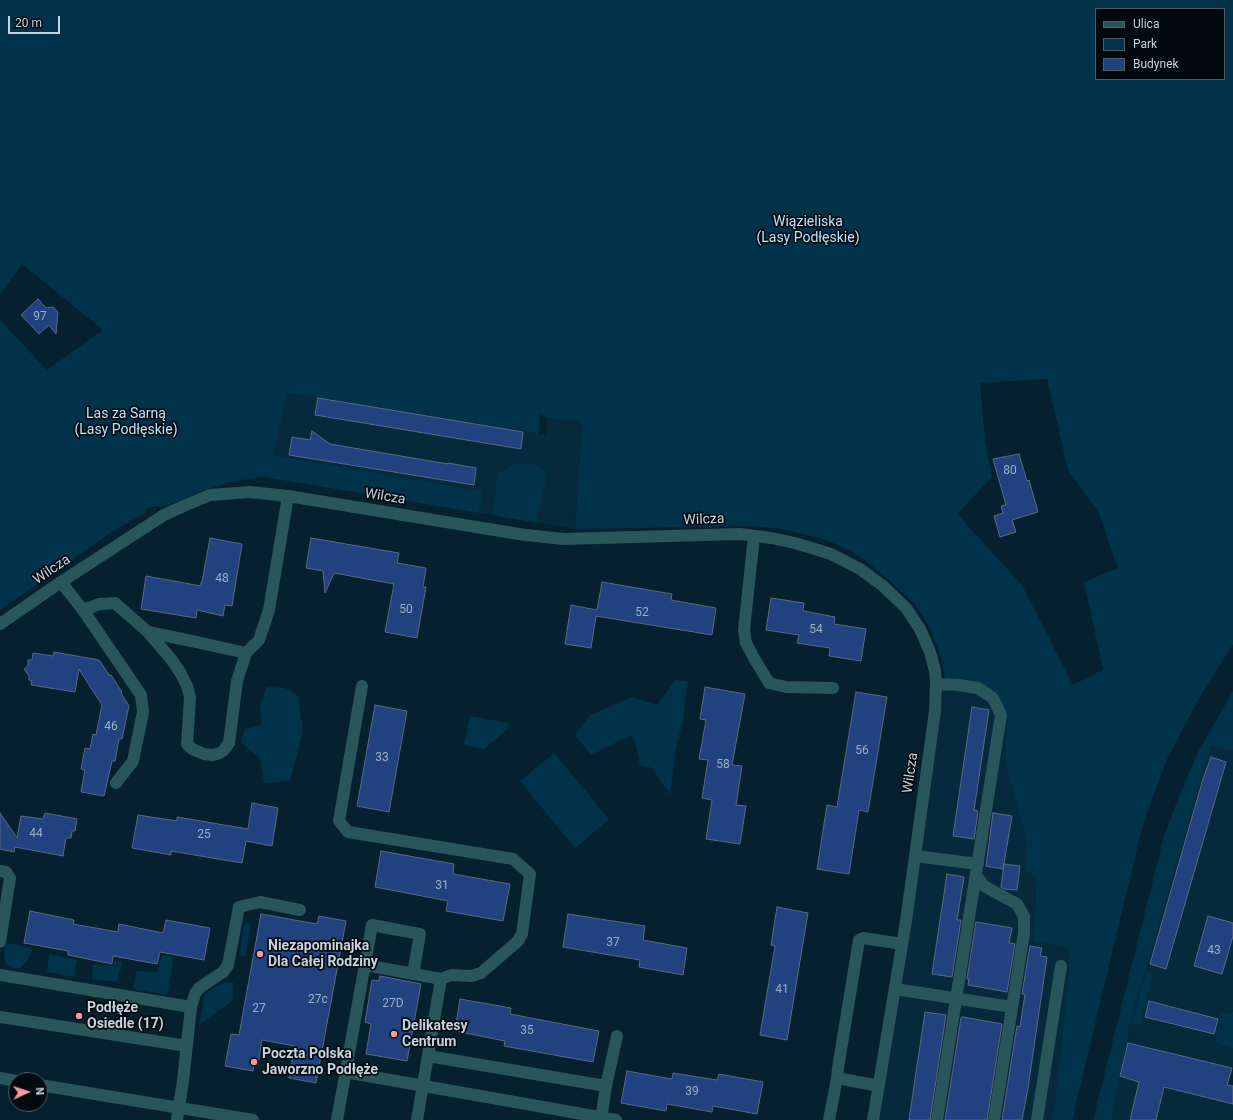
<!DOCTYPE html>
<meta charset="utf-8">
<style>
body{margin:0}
#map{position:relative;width:1233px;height:1120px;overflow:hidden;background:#05202e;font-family:Roboto,sans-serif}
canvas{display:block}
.legend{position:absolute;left:1095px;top:8px;width:130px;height:72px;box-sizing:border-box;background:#02090f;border:1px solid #505a62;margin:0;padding:5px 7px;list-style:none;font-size:12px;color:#c5d4de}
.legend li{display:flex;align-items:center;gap:8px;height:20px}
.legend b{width:20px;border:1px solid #505a62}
.north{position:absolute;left:8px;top:1072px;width:40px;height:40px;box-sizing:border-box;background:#02090f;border:1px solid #505a62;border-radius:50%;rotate:87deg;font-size:11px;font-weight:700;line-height:16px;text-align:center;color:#c5d4de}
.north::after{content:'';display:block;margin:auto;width:14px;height:18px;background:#f59b9e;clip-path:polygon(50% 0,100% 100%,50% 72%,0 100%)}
.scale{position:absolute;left:8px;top:16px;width:52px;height:18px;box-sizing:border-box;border:2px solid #c5d4de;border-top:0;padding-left:5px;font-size:12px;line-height:14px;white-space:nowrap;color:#c5d4de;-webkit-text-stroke:3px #02090f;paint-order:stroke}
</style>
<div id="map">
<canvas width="1233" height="1120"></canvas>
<ul class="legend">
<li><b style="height:5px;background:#29565b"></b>Ulica</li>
<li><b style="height:11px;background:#00334a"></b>Park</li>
<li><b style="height:11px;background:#22417f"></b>Budynek</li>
</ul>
<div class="north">N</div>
<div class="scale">20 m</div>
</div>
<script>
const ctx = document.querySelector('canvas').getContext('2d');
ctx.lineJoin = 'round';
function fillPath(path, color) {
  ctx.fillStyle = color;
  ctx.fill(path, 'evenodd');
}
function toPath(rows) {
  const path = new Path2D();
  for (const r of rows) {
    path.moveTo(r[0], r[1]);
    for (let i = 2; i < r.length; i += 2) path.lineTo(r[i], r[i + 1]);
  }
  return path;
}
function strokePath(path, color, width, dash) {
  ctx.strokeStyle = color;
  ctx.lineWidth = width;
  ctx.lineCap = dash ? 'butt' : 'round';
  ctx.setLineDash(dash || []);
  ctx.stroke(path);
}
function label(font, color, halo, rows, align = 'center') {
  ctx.font = font + ' Roboto,sans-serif';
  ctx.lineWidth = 3.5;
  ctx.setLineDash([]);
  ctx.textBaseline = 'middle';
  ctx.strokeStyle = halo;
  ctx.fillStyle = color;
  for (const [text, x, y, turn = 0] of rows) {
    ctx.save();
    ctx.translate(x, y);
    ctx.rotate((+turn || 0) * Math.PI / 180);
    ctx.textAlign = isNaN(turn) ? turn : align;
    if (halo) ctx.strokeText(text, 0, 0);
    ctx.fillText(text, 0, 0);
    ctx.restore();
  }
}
fillPath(toPath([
 [287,393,538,434,546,435,548,418,582,422,575,529,479,513,481,491,274,455],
 [945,679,981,684,1007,716,1005,761,1027,843,1024,872,1035,875,1036,902,1069,947,1069,969,1055,1103,1051,1120,871,1120],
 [1211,746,1233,751,1233,1012,1221,1013,1216,1036,1216,1043,1233,1049,1233,1068,1229,1084,1233,1085,1233,1120,1112,1120,1119,1076,1127,1042,1129,1027]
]), '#062a3b');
fillPath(toPath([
 [0,0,1233,0,1233,644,1202,693,1167,759,1143,824,1072,1120,1051,1120,1055,1103,1069,969,1069,947,1034,941,1036,902,1035,875,1024,872,1027,843,1005,761,1007,716,997,697,945,679,941,656,929,626,914,603,888,579,866,561,854,553,827,540,781,529,753,526,575,529,582,422,548,418,540,414,538,434,287,393,274,455,482,491,479,513,264,477,235,481,208,489,171,504,147,508,144,514,116,529,0,610,0,320,47,370,103,330,22,264,0,295],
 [1096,9,1224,9,1224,79,1096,79],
 [1047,379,1068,470,1098,511,1118,568,1084,582,1103,670,1073,685,1022,585,957,514,992,477,985,441,980,383],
 [518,463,537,465,547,473,537,523,492,515,498,474],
 [675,680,688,681,683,721,675,751,670,795,652,768,640,765,635,741,631,735,591,755,575,735,590,715,632,697,657,705],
 [267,687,285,688,298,696,303,731,290,781,264,783,260,759,241,742,245,729,262,725,260,705],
 [1233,691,1233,751,1211,746,1129,1027,1127,1042,1119,1076,1112,1120,1093,1120,1164,836,1180,794,1198,752],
 [470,716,509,723,508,729,484,749,464,745],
 [554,753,609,819,575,848,520,781],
 [245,923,251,924,245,957,239,956],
 [6,943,33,948,28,960,20,968,12,968,6,965,4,954],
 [49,954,77,960,74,977,47,972],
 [162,955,174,957,167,995,133,989,136,971,157,972],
 [115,960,122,962,117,982,92,979,93,964,112,966],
 [1146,972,1153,974,1140,1025,1131,1024],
 [226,982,234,983,232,1001,199,1025,204,996,212,988],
 [1233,1012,1233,1049,1216,1043,1216,1036,1221,1013]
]), '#00334a');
const building = toPath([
 [38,299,46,308,53,307,58,312,56,334,49,325,39,334,21,315,38,299],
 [318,398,523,432,521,449,315,415,318,398],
 [312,431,330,444,448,464,448,463,476,468,474,485,289,455,292,437,310,440,312,431],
 [1019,454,1027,481,1029,480,1038,512,1012,520,1016,532,1000,537,994,516,1003,513,1001,506,1006,505,993,459,1019,454],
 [210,538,242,544,232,606,225,605,223,616,197,610,196,618,141,609,146,576,201,586,201,582,202,582,210,538],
 [311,538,399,553,397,563,426,568,423,587,426,587,417,638,385,632,394,584,334,573,325,593,323,571,306,568,311,538],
 [602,582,672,594,671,600,716,608,712,635,596,616,591,648,565,644,571,605,597,610,602,582],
 [771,598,804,603,803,611,835,617,834,624,866,629,861,661,829,656,830,648,797,643,799,635,766,630,771,598],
 [54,652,99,660,110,676,111,675,122,692,121,693,129,706,122,739,119,739,115,761,112,761,104,796,81,792,85,770,81,769,85,748,90,749,93,734,96,735,102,705,79,669,75,692,31,685,32,681,29,680,29,676,24,669,28,666,28,660,32,660,33,653,53,656,54,652],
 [705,687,745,694,732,765,742,766,736,805,746,806,740,844,706,839,712,800,702,798,708,760,699,759,706,720,700,719,705,687],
 [856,692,887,697,868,812,859,810,849,874,817,869,827,805,837,807,856,692],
 [375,705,407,711,389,812,357,806,375,705],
 [972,707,989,710,974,810,978,811,974,839,953,836,972,707],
 [1211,757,1226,762,1166,969,1150,964,1203,779,1211,757],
 [252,803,278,808,272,846,246,841,242,863,171,851,171,855,132,848,138,815,177,821,177,817,248,829,252,803],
 [0,813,17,838,21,816,43,819,45,813,77,819,75,831,72,831,71,838,66,838,63,856,15,847,14,852,0,849,0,813],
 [993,813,1012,816,1003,869,986,866,993,813],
 [381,851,454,864,453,874,510,884,503,921,446,911,448,901,375,887,381,851],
 [1004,864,1020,866,1017,890,1004,889,1001,887,1004,864],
 [947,874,964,877,957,920,961,920,952,977,932,974,947,874],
 [777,907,808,913,787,1040,760,1035,775,946,771,945,777,907],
 [30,911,74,920,73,924,118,932,119,924,163,933,166,920,210,928,204,960,160,952,157,964,113,956,112,964,68,955,68,951,24,943,30,911],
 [261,914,317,924,319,916,346,921,316,1083,289,1078,295,1046,262,1040,258,1065,254,1064,253,1071,225,1066,231,1034,239,1035,261,914],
 [568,914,645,926,643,940,687,948,683,975,639,967,640,960,563,947,568,914],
 [1208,916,1233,923,1233,936,1222,974,1194,966,1208,916],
 [976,922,1012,928,1009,943,1015,944,1007,992,968,985,969,979,967,979,976,922],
 [1030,946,1042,948,1040,956,1047,957,1028,1088,1022,1120,1002,1120,1017,1026,1020,1027,1025,994,1022,994,1030,946],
 [380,976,421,984,407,1061,366,1054,371,1024,365,1022,372,980,379,981,380,976],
 [460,999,511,1008,510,1014,599,1031,593,1062,504,1046,505,1041,455,1031,460,999],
 [1149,1001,1218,1019,1214,1034,1145,1017,1149,1001],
 [925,1012,946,1015,930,1120,909,1120,925,1012],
 [963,1017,1002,1024,987,1120,945,1120,961,1018,963,1017],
 [1128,1043,1232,1068,1227,1085,1233,1086,1233,1104,1164,1087,1156,1120,1130,1120,1139,1082,1120,1076,1128,1043],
 [627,1071,672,1079,673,1073,717,1080,719,1074,763,1082,757,1114,713,1106,712,1112,667,1104,666,1111,621,1103,627,1071]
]);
fillPath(building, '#22417f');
strokePath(building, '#5b6981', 1);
strokePath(toPath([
 [754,536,744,630,746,643,754,658,769,683,786,687,833,688],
 [61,582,83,610,141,695,143,712,133,761,116,783],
 [83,610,100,604,115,603,148,632,171,659,180,672,187,686,190,697,187,744,192,749,204,754,213,755,220,753,224,750,229,743,237,681,246,653,259,640,269,610,288,496],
 [0,624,61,582,164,515,186,505,210,495,249,492,288,496,525,535,564,539,740,534,771,538,795,543,831,554,860,569,883,586,906,608,920,629,930,652,935,671,936,684,935,711,906,921,873,1120],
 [148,632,187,640,246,653],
 [936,684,958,685,978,688,993,698,1001,715,937,1120],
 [362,686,339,821,348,832,513,859,530,874,522,934,518,941,481,973,472,976,451,975,441,979,417,1120],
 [915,856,978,864],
 [0,871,6,872,10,878,0,942],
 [976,875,984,886,1017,904,1024,916,1024,933,994,1120],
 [365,965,441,979],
 [0,975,191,1007],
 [895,989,1012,1007],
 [0,1017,187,1046],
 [428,1056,606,1086],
 [345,1072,616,1120],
 [0,1078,16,1081],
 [40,1085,253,1120],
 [879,1086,837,1078,838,1068,859,940,863,938,902,944],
 [177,1120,183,1081,191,1007,195,994,199,988,223,972,228,965,239,907,260,902,300,910],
 [337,1120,372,925,420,934,413,974],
 [601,1120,606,1086,617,1036],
 [829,1120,837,1078],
 [1037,1120,1061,966]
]), '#29565b', 12);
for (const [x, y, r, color] of [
 [260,954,4,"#f59b9e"],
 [79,1016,4,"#f59b9e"],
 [394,1034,4,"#f59b9e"],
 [254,1062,4,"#f59b9e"]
]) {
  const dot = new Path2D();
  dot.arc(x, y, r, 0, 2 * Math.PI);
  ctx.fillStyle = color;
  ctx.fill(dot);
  strokePath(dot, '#02090f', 1.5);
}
label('12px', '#9cafc6', null, [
 ["97",40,317],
 ["80",1010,471],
 ["48",222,579],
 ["50",406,610],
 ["52",642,613],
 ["54",816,630],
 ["46",111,727],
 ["56",862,751],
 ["33",382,758],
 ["58",723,765],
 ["44",36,834],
 ["25",204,835],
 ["31",442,886],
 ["37",613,943],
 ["43",1214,951],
 ["41",782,990],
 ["27c",318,1000],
 ["27D",393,1004],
 ["27",259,1009],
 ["35",527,1031],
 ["39",692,1092]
]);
label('14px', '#bae5fe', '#02090f', [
 ["Wiązieliska",808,222],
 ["(Lasy Podłęskie)",808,238],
 ["Las za Sarną",126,414],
 ["(Lasy Podłęskie)",126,430]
]);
label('14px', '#c5d4de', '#02090f', [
 ["Wilcza",385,497,9],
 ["Wilcza",704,520,-2],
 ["Wilcza",52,570,-34],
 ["Wilcza",911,773,-82]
]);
label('bold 14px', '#c5d4de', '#02090f', [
 ["Niezapominajka",268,946],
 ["Dla Całej Rodziny",268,962],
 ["Podłęże",87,1008],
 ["Osiedle (17)",87,1024],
 ["Delikatesy",402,1026],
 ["Centrum",402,1042],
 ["Poczta Polska",262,1054],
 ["Jaworzno Podłęże",262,1070]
], 'left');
</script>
